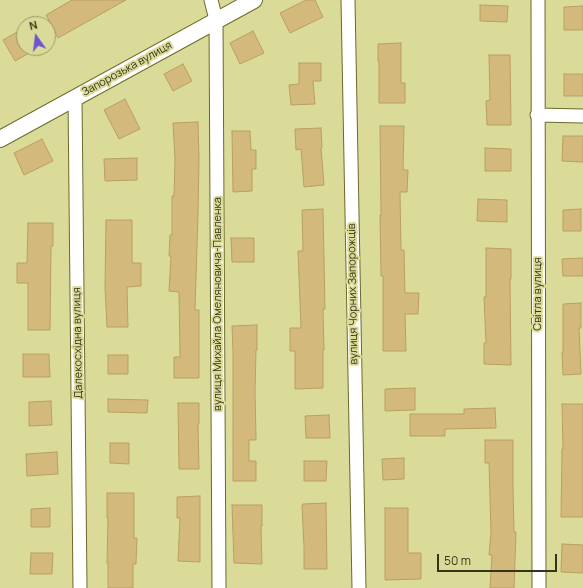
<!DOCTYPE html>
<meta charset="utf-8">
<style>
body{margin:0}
#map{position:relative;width:583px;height:588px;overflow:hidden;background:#dbdb99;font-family:Manrope,sans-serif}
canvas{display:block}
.north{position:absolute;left:16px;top:16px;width:40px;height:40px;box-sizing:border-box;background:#dbdb99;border:1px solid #999866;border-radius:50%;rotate:346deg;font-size:11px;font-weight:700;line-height:16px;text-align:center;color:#35341a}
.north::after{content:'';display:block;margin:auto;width:14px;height:18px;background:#6c54ce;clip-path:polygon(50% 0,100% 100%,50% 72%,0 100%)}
.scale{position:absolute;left:437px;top:554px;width:120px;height:18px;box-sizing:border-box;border:2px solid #35341a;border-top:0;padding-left:5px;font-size:12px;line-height:14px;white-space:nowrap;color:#35341a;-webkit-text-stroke:3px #dbdb99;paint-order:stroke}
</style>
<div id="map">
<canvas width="583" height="588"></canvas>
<div class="north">N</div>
<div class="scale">50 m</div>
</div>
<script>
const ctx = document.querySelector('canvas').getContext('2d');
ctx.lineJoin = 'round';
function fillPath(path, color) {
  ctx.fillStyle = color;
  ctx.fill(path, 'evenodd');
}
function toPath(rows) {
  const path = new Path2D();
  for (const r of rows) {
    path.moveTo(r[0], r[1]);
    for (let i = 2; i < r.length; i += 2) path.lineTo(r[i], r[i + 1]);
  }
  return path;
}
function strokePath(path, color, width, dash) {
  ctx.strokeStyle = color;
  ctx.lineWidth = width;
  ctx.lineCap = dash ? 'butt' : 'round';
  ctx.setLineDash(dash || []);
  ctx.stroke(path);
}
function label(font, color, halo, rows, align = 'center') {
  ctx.font = font + ' Manrope,sans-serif';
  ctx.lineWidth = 4;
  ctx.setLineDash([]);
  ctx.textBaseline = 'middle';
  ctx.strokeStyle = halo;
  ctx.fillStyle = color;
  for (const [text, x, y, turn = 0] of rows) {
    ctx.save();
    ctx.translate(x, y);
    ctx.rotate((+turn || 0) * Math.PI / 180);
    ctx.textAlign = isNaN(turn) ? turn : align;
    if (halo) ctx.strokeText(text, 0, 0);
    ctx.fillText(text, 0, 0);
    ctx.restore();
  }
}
const building = toPath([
 [72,0,126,0,58,38,46,15,72,0],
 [306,0,315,0,323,17,290,33,280,13,306,0],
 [480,5,508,6,507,22,480,21,480,5],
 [583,6,583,30,564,30,564,7,583,6],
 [19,31,24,39,24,48,29,48,31,52,15,61,3,40,19,31],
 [253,31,264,53,240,64,230,43,253,31],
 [401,43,401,83,405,83,405,103,379,103,379,61,378,61,378,44,401,43],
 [489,55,510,55,511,125,487,125,486,101,490,100,489,55],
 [299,63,321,63,321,81,313,81,315,104,291,105,289,85,299,84,299,63],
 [183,64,192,81,173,91,164,74,183,64],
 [564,74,583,74,583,96,564,96,564,74],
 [125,99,140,129,119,139,104,110,125,99],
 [198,122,199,158,198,215,195,310,199,310,199,378,174,378,174,357,180,357,179,292,169,291,171,256,169,256,170,235,172,235,172,196,174,196,175,160,173,123,198,122],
 [380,126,404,126,403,170,408,170,407,192,400,192,401,250,404,250,405,293,419,293,418,314,405,314,406,351,383,351,383,276,381,276,380,215,381,215,380,126],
 [321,128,322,148,321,148,324,185,304,187,301,149,296,150,295,129,321,128],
 [232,131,250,131,251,150,256,150,256,169,252,169,252,191,233,192,232,131],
 [563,136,583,136,583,162,562,161,563,136],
 [42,139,53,161,24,175,14,153,42,139],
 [485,148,511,149,511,171,485,171,485,148],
 [137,158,137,180,105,181,104,159,137,158],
 [478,199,507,200,507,222,477,221,478,199],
 [323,209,325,309,323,309,324,350,323,350,323,388,295,389,295,351,290,351,290,328,301,328,298,251,303,251,302,210,323,209],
 [581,209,581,231,563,231,563,210,581,209],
 [106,220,132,220,132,263,141,263,141,286,127,287,128,327,107,327,105,287,106,220],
 [28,223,53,223,53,246,51,246,50,330,28,330,28,283,17,283,17,263,27,263,28,223],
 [231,238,254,238,254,262,232,262,231,238],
 [486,248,511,249,511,279,510,279,511,365,484,364,484,343,486,343,484,297,486,297,486,248],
 [583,258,583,276,563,276,562,259,583,258],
 [581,303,581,328,579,328,581,374,563,375,562,352,563,352,563,304,581,303],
 [257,325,257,350,256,350,255,392,256,437,256,440,249,440,249,461,256,461,256,481,233,481,233,351,232,326,257,325],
 [23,354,49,354,50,377,23,377,23,354],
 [108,355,128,355,128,374,108,374,108,355],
 [415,388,415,410,385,411,385,389,415,388],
 [108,399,148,400,147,413,108,412,108,399],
 [51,401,52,425,29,426,29,402,51,401],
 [178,403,199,403,199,424,198,424,199,469,179,469,178,403],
 [562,404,583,404,583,517,561,517,562,449,563,449,562,404],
 [495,408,496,428,445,429,445,436,410,436,410,414,464,414,464,409,495,408],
 [329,415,330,438,306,438,305,416,329,415],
 [485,440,513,440,513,486,514,532,516,532,514,588,490,588,492,555,489,555,491,532,489,463,485,463,485,440],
 [110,443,129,443,129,464,110,463,110,443],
 [57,452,58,474,27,476,26,454,57,452],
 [404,458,404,479,383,480,382,459,404,458],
 [304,461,327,461,326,481,304,481,304,461],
 [107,493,134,493,134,538,137,538,136,564,133,564,133,588,108,588,108,563,107,563,108,518,107,518,107,493],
 [200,496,200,562,178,561,180,518,177,518,177,497,200,496],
 [326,503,327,569,304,569,304,547,302,505,303,504,326,503],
 [232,505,262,505,262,526,261,526,262,564,234,563,232,505],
 [50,508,50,527,31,527,31,509,50,508],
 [385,508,408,508,408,553,421,553,421,579,385,580,385,508],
 [562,544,583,545,583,573,561,572,562,544],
 [31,553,53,553,52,574,30,574,31,553]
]);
fillPath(building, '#d3ba7c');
strokePath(building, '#b89f62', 1);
const minor = toPath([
 [211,0,216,20,219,588],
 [348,0,359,588],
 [538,0,539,588],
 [75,98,80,588],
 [537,115,583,116]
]);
const tertiary = toPath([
 [0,139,254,0]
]);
strokePath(minor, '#6c6a2b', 15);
strokePath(tertiary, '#6c6a2b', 18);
strokePath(minor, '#fff', 13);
strokePath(tertiary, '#fff', 16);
label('11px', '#35341a', '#dbdb99', [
 ["Запорозька вулиця",127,69,-29],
 ["вулиця Чорних Запорожців",353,294,-91],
 ["Світла вулиця",538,294,-90],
 ["вулиця Михайла Омеляновича-Павленка",218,304,-90],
 ["Далекосхідна вулиця",78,343,-91]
]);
</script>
